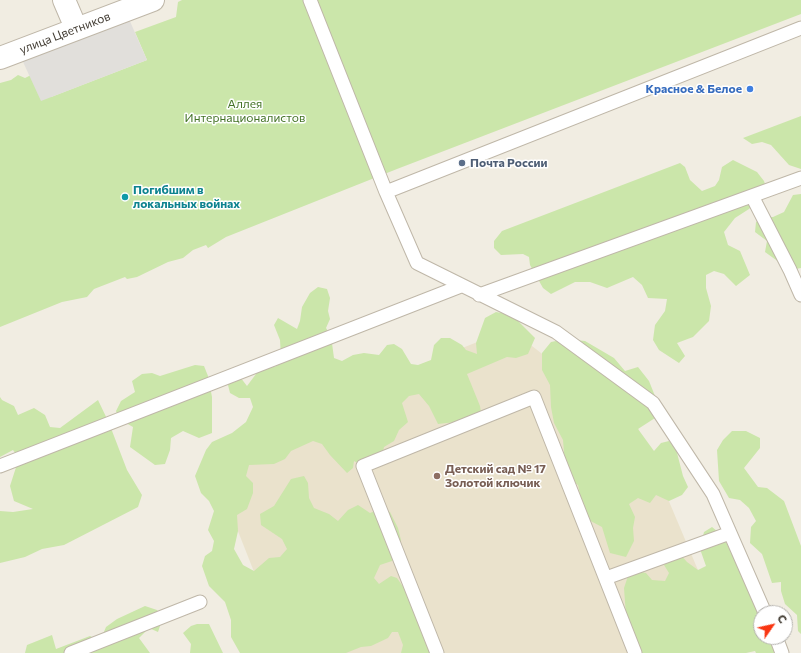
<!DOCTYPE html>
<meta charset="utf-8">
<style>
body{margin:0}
#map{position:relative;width:801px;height:653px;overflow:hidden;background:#f1ede2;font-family:Commissioner,sans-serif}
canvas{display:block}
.north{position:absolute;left:753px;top:605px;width:40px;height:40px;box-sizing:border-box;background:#fff;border:1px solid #b3b1ad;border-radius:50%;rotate:56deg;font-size:11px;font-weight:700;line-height:16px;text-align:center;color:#423c33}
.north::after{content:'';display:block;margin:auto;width:14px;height:18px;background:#f93612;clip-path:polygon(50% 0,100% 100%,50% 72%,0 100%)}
</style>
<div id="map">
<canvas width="801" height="653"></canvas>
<div class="north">С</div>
</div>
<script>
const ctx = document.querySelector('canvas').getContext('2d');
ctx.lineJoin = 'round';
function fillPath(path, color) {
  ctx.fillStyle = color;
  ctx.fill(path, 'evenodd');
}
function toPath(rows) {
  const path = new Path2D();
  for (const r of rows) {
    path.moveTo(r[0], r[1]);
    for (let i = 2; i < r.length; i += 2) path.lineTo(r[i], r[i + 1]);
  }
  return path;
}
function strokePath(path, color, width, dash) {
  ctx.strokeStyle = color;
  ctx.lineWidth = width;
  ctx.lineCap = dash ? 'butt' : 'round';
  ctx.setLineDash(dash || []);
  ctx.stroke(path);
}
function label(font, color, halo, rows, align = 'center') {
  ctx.font = font + ' Commissioner,sans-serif';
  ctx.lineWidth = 3;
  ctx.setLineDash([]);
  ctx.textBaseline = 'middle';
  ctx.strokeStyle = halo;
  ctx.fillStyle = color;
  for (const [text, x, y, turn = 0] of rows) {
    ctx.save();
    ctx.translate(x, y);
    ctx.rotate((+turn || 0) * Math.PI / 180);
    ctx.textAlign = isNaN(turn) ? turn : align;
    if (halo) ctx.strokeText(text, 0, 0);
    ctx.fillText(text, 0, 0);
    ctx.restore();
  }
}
fillPath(toPath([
 [510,329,638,428,733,653,286,653,206,450]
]), '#eae2cc');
fillPath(toPath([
 [182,0,801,0,801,14,397,169,226,237,208,248,206,245,193,250,183,258,168,262,137,277,127,279,125,277,94,289,87,297,62,302,0,327,0,83,11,80,18,75,25,78,35,73,51,97,147,60,135,32,176,17,178,2],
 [801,116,801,169,789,165,771,145,762,142,752,144,743,138],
 [733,160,757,172,764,181,767,190,749,209,735,218,724,232,728,245,740,251,750,275,736,286,724,274,714,271,706,275,706,288,711,306,709,321,693,337,677,343,685,356,679,363,659,350,653,340,655,325,665,311,667,299,648,298,642,285,633,277,607,288,590,282,575,282,551,294,543,288,530,265,529,257,523,254,501,255,494,248,494,241,502,231,680,163,685,167,690,180,702,191,715,186,719,180,722,167],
 [801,194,801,268,790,270,765,252,767,241,755,232,756,222,762,217,773,217,784,212,793,195],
 [318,287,327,289,330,298,328,311,330,319,326,328,331,336,334,358,342,361,353,355,364,353,379,355,387,345,394,344,402,349,411,364,418,365,431,360,434,345,441,338,450,338,462,345,466,350,477,354,476,343,485,318,496,312,512,315,535,338,528,354,516,358,507,357,467,374,480,406,482,419,438,424,429,406,419,394,409,396,402,403,408,422,399,430,394,441,384,447,381,460,363,466,354,461,353,468,347,473,330,455,322,444,313,441,291,451,285,459,274,464,249,465,246,476,253,483,253,493,247,509,237,515,238,531,234,549,243,565,254,571,269,558,280,557,287,549,282,539,261,525,260,514,274,506,291,479,304,476,308,483,309,498,314,508,329,514,338,521,348,510,358,505,370,513,380,509,390,512,398,528,401,540,398,556,392,561,380,565,374,578,379,584,391,576,397,578,410,597,434,653,401,653,403,645,398,632,392,632,388,638,371,646,361,647,346,653,240,653,231,637,231,620,225,602,209,586,202,566,205,556,212,551,214,541,208,530,214,511,209,501,201,493,195,476,206,450,212,442,232,433,246,422,253,407,250,398,239,398,230,393,226,377,237,373,247,386,265,362,275,367,281,356,280,340,274,325,278,318,297,329,300,321,302,307,310,293],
 [566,339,585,341,614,358,625,371,638,367,649,381,657,401,655,418,638,429,654,451,661,443,669,441,676,449,683,476,688,487,682,495,669,501,656,495,650,503,638,498,629,504,635,517,633,528,634,541,626,557,610,553,602,527,581,516,581,499,578,485,566,477,563,440,554,423,551,407,550,385,542,370,542,353,551,342],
 [195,365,204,366,208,376,212,397,212,433,199,438,183,431,171,438,170,450,165,464,155,465,130,447,133,427,119,419,116,411,121,401,135,392,132,381,142,374,152,373,160,376],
 [0,397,2,400,14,406,18,415,34,408,45,415,50,427,60,428,98,400,109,423,127,470,142,495,138,507,64,545,42,549,25,557,0,563,0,511,13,512,33,509,14,501,10,486,19,458,13,450,0,457],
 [732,431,746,431,760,438,760,448,744,468,758,487,767,488,784,501,801,546,801,634,798,631,797,615,785,604,781,591,781,582,772,583,762,554,750,543,751,527,756,521,749,508,740,500,729,498,719,481,717,450,723,440],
 [712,527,723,536,761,613,761,637,776,637,782,653,756,653,755,651,746,653,640,653,626,616,624,588,628,576,637,571,646,573,652,580,665,581,669,573,664,565,670,555,678,552,687,562,698,570,706,566,700,549,704,532],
 [145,606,157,610,163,617,158,632,149,628,139,638,150,653,25,653,27,645,52,635,56,649,90,636,100,641,106,627,117,619],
 [197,624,209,624,223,653,190,653,191,644,183,633,191,626]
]), '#cbe6aa');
fillPath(toPath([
 [125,10,147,60,41,101,18,51]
]), '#e1dfdb');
const service = toPath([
 [310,0,386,192,801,28],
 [386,192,417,263,556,332,653,403,713,494,765,613],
 [752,196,790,270,801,295],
 [479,295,801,178],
 [0,466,461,286],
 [606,578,730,533],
 [776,637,782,653],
 [71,653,200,602],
 [437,653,363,466,534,397,635,653]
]);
const tertiary = toPath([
 [64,0,76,28],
 [0,58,153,0]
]);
strokePath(service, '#bfb7a8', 15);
strokePath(tertiary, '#bfb7a8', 24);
strokePath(service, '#fff', 13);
strokePath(tertiary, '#fff', 22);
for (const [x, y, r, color] of [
 [750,89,4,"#3f7fe0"],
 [462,163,4,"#5c6f8a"],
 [125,197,4,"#0f9aa8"],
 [437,476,4,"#8d6e63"]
]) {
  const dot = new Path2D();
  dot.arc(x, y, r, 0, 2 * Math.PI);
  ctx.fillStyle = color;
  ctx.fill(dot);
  strokePath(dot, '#fff', 1.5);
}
label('12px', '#423c33', '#fff', [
 ["улица Цветников",65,33,-21]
]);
label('bold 12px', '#366cbe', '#fff', [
 ["Красное & Белое",742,89]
], 'right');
label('12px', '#447327', '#fff', [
 ["Аллея",245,104],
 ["Интернационалистов",245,118]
]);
label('bold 12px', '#4e5e75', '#fff', [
 ["Почта России",470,163]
], 'left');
label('bold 12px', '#0d838f', '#fff', [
 ["Погибшим в",133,190],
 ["локальных войнах",133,204]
], 'left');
label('bold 12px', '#785e54', '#fff', [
 ["Детский сад № 17",445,469],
 ["Золотой ключик",445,483]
], 'left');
</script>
